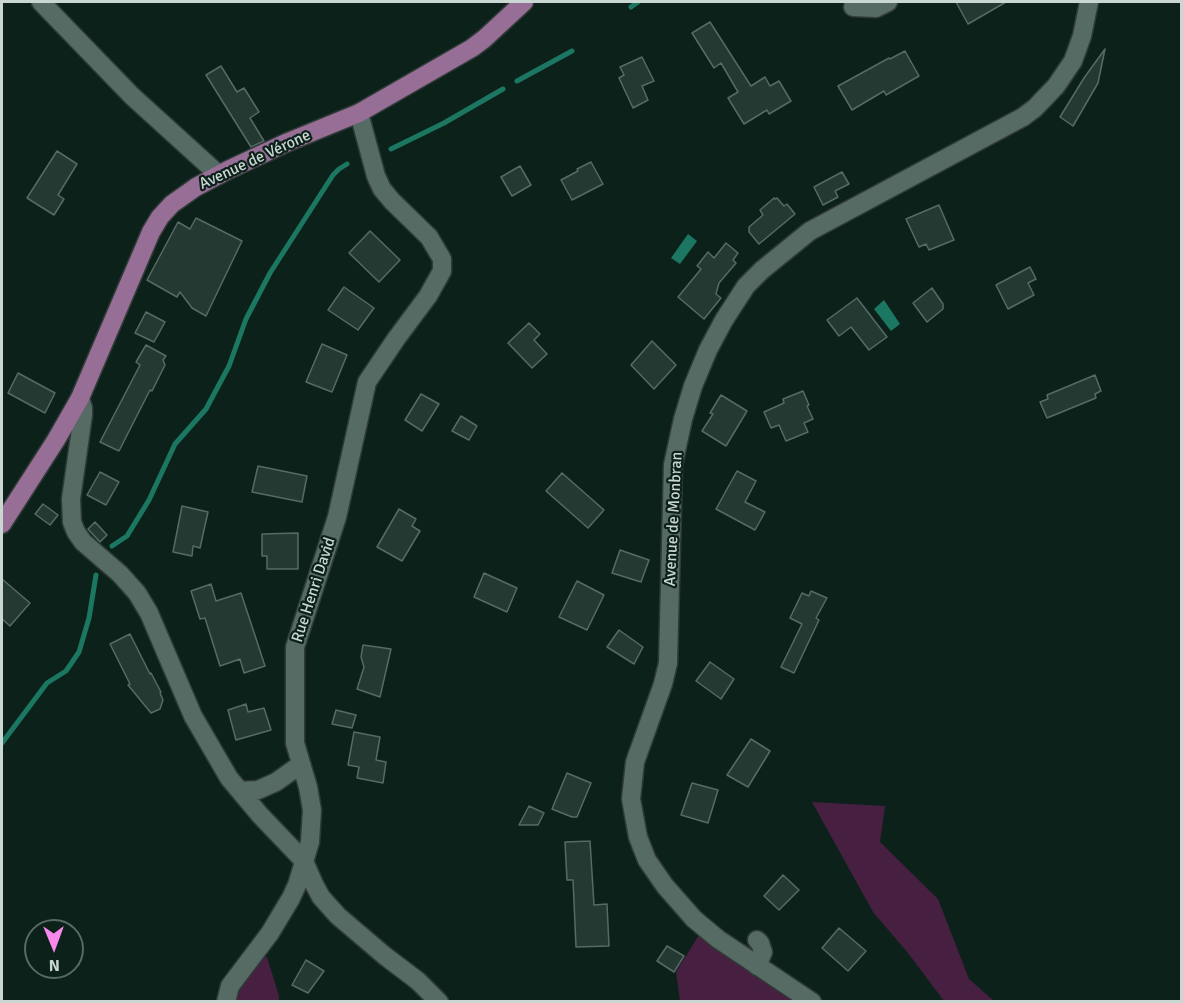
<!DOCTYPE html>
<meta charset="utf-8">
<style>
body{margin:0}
#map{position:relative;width:1183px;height:1003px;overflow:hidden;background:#0d211b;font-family:Signika,sans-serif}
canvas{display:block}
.frame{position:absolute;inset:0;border:3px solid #cad6d2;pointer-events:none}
.north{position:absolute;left:24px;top:919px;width:60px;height:60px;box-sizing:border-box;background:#0d211b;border:2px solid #596964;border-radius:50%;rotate:179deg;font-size:16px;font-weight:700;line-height:24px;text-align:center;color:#cad6d2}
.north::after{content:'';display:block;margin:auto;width:21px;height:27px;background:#f888ea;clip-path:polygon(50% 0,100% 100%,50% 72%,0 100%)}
</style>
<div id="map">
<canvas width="1183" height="1003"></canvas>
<div class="frame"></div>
<div class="north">N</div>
</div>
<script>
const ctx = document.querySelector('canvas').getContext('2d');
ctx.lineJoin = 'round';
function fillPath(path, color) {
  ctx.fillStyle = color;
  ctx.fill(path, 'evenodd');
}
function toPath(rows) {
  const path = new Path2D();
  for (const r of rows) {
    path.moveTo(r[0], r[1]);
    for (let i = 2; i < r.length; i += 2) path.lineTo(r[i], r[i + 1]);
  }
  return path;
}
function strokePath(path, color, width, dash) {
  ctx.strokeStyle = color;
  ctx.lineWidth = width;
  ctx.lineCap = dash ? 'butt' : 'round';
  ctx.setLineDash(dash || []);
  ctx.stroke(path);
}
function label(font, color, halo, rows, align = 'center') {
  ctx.font = font + ' Signika,sans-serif';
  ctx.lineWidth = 4.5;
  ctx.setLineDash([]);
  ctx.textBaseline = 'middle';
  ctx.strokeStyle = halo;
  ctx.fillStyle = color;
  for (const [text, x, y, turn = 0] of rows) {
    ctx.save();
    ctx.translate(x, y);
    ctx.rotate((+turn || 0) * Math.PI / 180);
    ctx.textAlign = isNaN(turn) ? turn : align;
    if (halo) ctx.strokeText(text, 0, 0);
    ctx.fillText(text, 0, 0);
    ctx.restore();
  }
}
fillPath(toPath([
 [812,802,885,806,880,842,938,899,969,979,994,1001,944,1001,908,953,873,912],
 [699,935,755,975,812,1001,680,1001,676,972],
 [267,957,279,996,279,1001,233,1001,238,980,258,958]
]), '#461f41');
fillPath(toPath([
 [688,234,697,241,680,264,671,258],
 [884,300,900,324,891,331,874,309]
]), '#1b7761');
strokePath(toPath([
 [631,7,638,2],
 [517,81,572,51],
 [391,149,444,123,503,89],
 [112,546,127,536,149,500,175,444,206,409,229,366,246,319,270,273,333,175,339,169,347,164],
 [2,743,47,683,66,671,79,652,89,618,96,575]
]), '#1b7761', 5);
const building = toPath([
 [956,2,1006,2,968,24,956,2],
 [710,22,751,86,765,77,770,86,779,81,791,101,769,114,767,110,744,124,728,98,738,92,721,63,714,68,692,33,710,22],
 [1105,49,1098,83,1073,126,1060,117,1084,78,1105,49],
 [905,51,919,76,886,95,884,91,852,110,838,86,889,58,890,59,905,51],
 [642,57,654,81,642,86,648,100,633,108,619,78,624,75,620,67,642,57],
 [221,66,237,92,244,88,259,112,250,118,264,141,251,147,206,75,221,66],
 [57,151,77,164,58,195,64,199,54,215,27,198,57,151],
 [591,162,603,184,572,200,561,180,578,171,577,169,591,162],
 [520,166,531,185,512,196,501,177,520,166],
 [842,172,849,184,835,191,838,197,823,205,814,187,842,172],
 [774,198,775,199,777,198,784,206,787,204,795,214,759,244,749,232,749,227,763,215,760,210,774,198],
 [939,205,954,240,929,250,926,244,919,247,906,219,939,205],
 [196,218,242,241,206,316,192,308,180,292,177,297,147,280,178,222,190,229,196,218],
 [370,231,400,260,379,282,349,253,370,231],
 [726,243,738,253,733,260,736,263,719,283,716,294,721,298,704,319,678,297,701,269,697,266,708,252,714,258,726,243],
 [1030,267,1036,279,1028,283,1034,295,1008,309,996,285,1030,267],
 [344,287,374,308,358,330,328,310,344,287],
 [932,288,943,304,943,309,927,322,913,303,932,288],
 [857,298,887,337,869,350,851,327,839,336,827,320,857,298],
 [146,312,165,322,154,342,135,333,146,312],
 [529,323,540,334,534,340,547,354,532,368,508,343,529,323],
 [652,341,676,365,654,389,631,365,652,341],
 [322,344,347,355,332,392,306,382,322,344],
 [146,345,166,356,163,360,165,365,152,391,150,390,119,451,100,442,140,365,136,362,146,345],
 [18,373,55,393,45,413,8,393,18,373],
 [1095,375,1101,391,1095,394,1096,398,1047,418,1040,402,1048,399,1047,395,1095,375],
 [803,391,809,405,807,406,813,419,804,423,808,432,786,441,779,425,771,428,764,412,784,403,783,399,803,391],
 [421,394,439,404,422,431,405,420,421,394],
 [721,395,747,411,726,446,702,431,713,414,710,413,721,395],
 [461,416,477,426,469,440,452,431,461,416],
 [258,466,307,476,302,502,252,492,258,466],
 [737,471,756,481,745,502,765,512,755,530,716,509,737,471],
 [100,472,119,482,106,505,87,495,100,472],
 [562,473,604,510,588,528,546,491,562,473],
 [43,504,58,515,50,525,35,514,43,504],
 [182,506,208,512,200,548,193,546,192,556,173,552,182,506],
 [399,509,416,519,412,526,420,531,402,561,377,547,399,509],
 [95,522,107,535,100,542,88,529,95,522],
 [298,533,298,569,267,569,267,556,262,556,262,534,298,533],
 [620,550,649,560,641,582,612,573,620,550],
 [484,573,517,588,507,612,474,597,484,573],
 [2,579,30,603,10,626,2,619,2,579],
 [577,581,604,595,587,630,559,617,577,581],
 [211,584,216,601,241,593,265,666,244,673,240,659,220,666,205,618,200,619,191,591,211,584],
 [811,591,827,598,816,618,819,620,794,673,781,667,802,624,790,618,802,593,809,596,811,591],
 [619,630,643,647,634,664,607,647,619,630],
 [130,634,150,674,151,673,161,692,160,693,163,700,160,709,151,713,128,685,130,684,110,644,130,634],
 [363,645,391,649,380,697,357,689,364,667,361,657,363,645],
 [710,662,734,679,721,699,696,681,710,662],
 [246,704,248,712,264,708,271,730,236,740,228,710,246,704],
 [336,710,356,715,352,728,332,724,336,710],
 [354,732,380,737,376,760,386,762,383,783,357,778,359,767,348,765,354,732],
 [751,739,770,751,748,787,727,775,751,739],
 [567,773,591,783,577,817,572,817,552,809,567,773],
 [692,783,718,790,708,823,681,815,692,783],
 [529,806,544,813,538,825,519,825,529,806],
 [590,841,594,905,607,904,609,946,576,947,573,880,567,880,565,842,590,841],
 [783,875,799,890,779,910,764,896,783,875],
 [839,928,866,951,848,971,822,948,839,928],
 [667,946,684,956,674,972,657,961,667,946],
 [306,960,324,971,308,993,292,985,306,960]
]);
fillPath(building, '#253933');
strokePath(building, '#556b64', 1.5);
const minor = toPath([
 [41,2,132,96,219,175],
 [853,7,876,8,888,2],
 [80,398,83,408,83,415,71,499,72,522,76,532,83,542,120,574,137,593,149,613,193,716,229,778,260,815,304,861,314,884,321,897,338,916,385,956,418,981,439,1002],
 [240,791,258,790,276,782,300,765],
 [757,940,760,943,763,952,757,966],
 [226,1002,230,986,270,933,291,898,297,885,310,842,312,810,308,787,295,743,295,647,337,517,367,382,396,339,428,296,442,271,442,259,429,237,392,201,382,189,376,176,359,113],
 [812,1002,718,939,694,919,665,886,647,860,638,837,631,799,635,762,663,684,668,663,673,465,683,419,693,386,708,350,724,320,746,286,762,270,810,231,1023,117,1035,108,1056,86,1073,61,1082,36,1089,2]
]);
const major = toPath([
 [2,524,56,440,80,398,151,232,160,217,172,204,196,187,228,170,288,142,359,113,472,48,484,39,524,2]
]);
strokePath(minor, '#303b37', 21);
strokePath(major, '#303b37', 21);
strokePath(minor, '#556b64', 18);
strokePath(major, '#976e96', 18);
label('16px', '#cad6d2', '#0d211b', [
 ["Avenue de Vérone",255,160,-25],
 ["Avenue de Monbran",674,519,-87],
 ["Rue Henri David",314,590,-72]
]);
</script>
